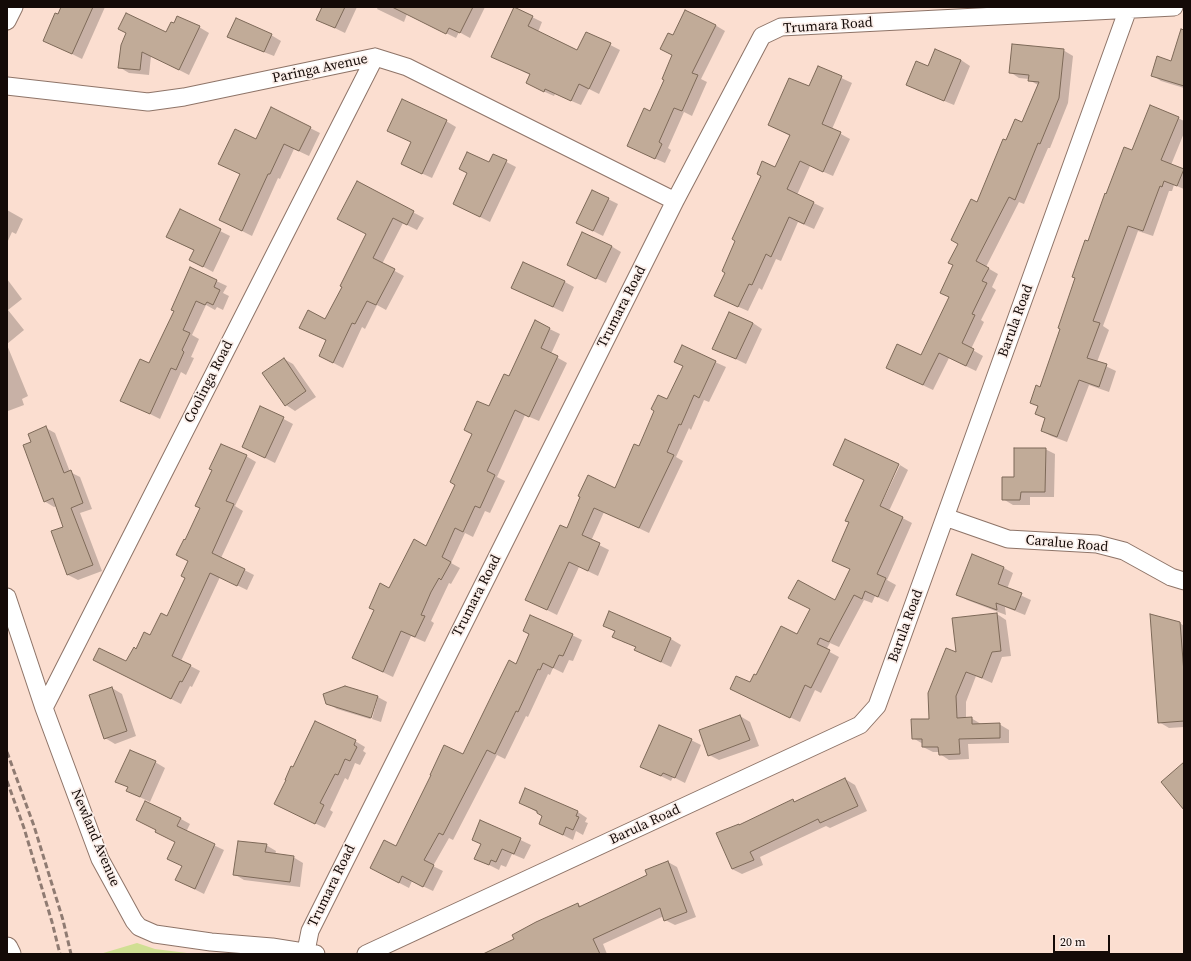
<!DOCTYPE html>
<style>
body{margin:0}
#map{position:relative;width:1191px;height:961px;overflow:hidden;background:#fbded0;font-family:"Source Serif 4",serif}
canvas{display:block}
.frame{position:absolute;inset:0;border:8px solid #140a07;pointer-events:none}
.scale{position:absolute;left:1053px;top:935px;width:57px;height:18px;box-sizing:border-box;border:2px solid #140a07;border-top:0;padding-left:5px;font-size:12px;line-height:14px;white-space:nowrap;color:#140a07;-webkit-text-stroke:3px #fbefea;paint-order:stroke}
</style>
<div id="map">
<canvas width="1191" height="961"></canvas>
<div class="frame"></div>
<div class="scale">20 m</div>
</div>
<script>
const ctx = document.querySelector('canvas').getContext('2d');
ctx.lineJoin = 'round';
function fillPath(path, color) {
  ctx.fillStyle = color;
  ctx.fill(path, 'evenodd');
}
function toPath(rows) {
  const path = new Path2D();
  for (const r of rows) {
    path.moveTo(r[0], r[1]);
    for (let i = 2; i < r.length; i += 2) path.lineTo(r[i], r[i + 1]);
  }
  return path;
}
function strokePath(path, color, width, dash) {
  ctx.strokeStyle = color;
  ctx.lineWidth = width;
  ctx.lineCap = dash ? 'butt' : 'round';
  ctx.setLineDash(dash || []);
  ctx.stroke(path);
}
function label(font, color, halo, rows, align = 'center') {
  ctx.font = font + ' "Source Serif 4",serif';
  ctx.lineWidth = 3.5;
  ctx.setLineDash([]);
  ctx.textBaseline = 'middle';
  ctx.strokeStyle = halo;
  ctx.fillStyle = color;
  for (const [text, x, y, turn = 0] of rows) {
    ctx.save();
    ctx.translate(x, y);
    ctx.rotate((+turn || 0) * Math.PI / 180);
    ctx.textAlign = isNaN(turn) ? turn : align;
    if (halo) ctx.strokeText(text, 0, 0);
    ctx.fillText(text, 0, 0);
    ctx.restore();
  }
}
fillPath(toPath([
 [137,943,155,949,195,954,100,954]
]), '#d0df93');
fillPath(toPath([
 [62,7,105,7,82,59,44,40],
 [324,7,357,7,345,33,318,20],
 [378,7,485,7,470,38,459,32,456,38,407,14,404,22,377,9],
 [532,17,542,22,538,32,578,51,587,33,620,50,599,94,589,89,581,105,555,94,554,96,536,88,530,75,493,57],
 [715,25,725,31,701,79,707,82,692,116,684,112,668,148,671,150,665,163,638,151,650,112,665,80,673,56,661,49,673,37],
 [199,27,209,33,189,75,151,56,149,75,129,73,119,67,166,34],
 [271,35,281,41,274,56,238,42,229,37],
 [1184,46,1184,88,1161,81,1152,75,1171,62],
 [1063,50,1073,56,1068,103,1050,148,1048,148,1024,204,1019,202,986,267,998,274,992,287,996,290,981,320,984,322,971,349,983,356,976,371,949,358,933,390,897,373,922,356,950,298,941,292,954,265,977,204,1007,141,1023,123,1038,85,1029,80,1029,79,1019,78,1010,72],
 [961,60,970,66,954,105,917,90,907,84,929,67],
 [818,67,852,83,832,129,850,139,833,176,810,166,797,195,824,208,814,229,798,222,781,261,776,259,762,290,759,288,748,311,725,301,776,168,790,136,769,125,810,87],
 [1178,118,1184,121,1184,133,1171,165,1184,170,1184,189,1174,185,1172,191,1169,191,1153,236,1138,231,1103,326,1109,330,1097,362,1116,371,1109,392,1089,385,1067,442,1051,436,1042,431,1046,419,1036,414,1039,407,1031,402,1040,388,1089,243,1132,151],
 [446,121,456,127,432,178,412,169,412,142],
 [310,128,320,133,309,156,294,149,280,179,278,178,252,236,220,220,241,175,220,164,257,140],
 [493,155,516,167,490,222,454,204,489,163],
 [357,183,424,218,417,230,403,223,382,264,404,276,386,310,377,305,365,329,362,327,343,368,320,356,327,341,301,328,326,320,368,234],
 [592,191,618,204,603,236,587,228],
 [7,210,23,219,16,234,12,232,7,243],
 [180,211,230,236,213,272,200,265,195,251,177,242],
 [611,246,621,252,606,283,568,265],
 [191,269,227,286,223,293,229,296,223,310,217,307,215,310,206,305,192,335,199,339,191,357,194,358,186,375,181,372,160,419,122,400,150,364,175,311],
 [7,279,22,299,8,310,24,330,7,344],
 [565,282,574,287,563,312,512,288],
 [535,322,560,334,551,354,567,363,539,421,525,415,497,477,505,481,490,513,485,511,473,537,465,533,451,563,460,568,451,584,449,583,431,621,434,623,425,642,411,636,393,677,363,663,353,658,389,589,427,547,456,485,489,408,509,377],
 [753,323,762,329,746,364,713,348],
 [7,345,28,396,22,399,24,405,8,411],
 [682,347,726,367,709,402,704,400,691,430,689,428,676,457,683,461,649,533,604,512,591,541,609,550,598,576,579,567,557,615,527,600,567,530,615,489,668,400,684,366],
 [284,359,293,364,316,397,295,411,286,405],
 [261,407,293,424,275,463,243,447],
 [46,428,55,433,70,472,80,477,92,509,80,513,102,571,78,580,68,575,52,532,65,527,57,506,54,507,44,501,32,443],
 [1045,449,1055,454,1054,497,1030,497,1030,505,1013,505,1003,499,1015,478],
 [246,456,256,462,235,506,243,511,221,558,254,575,247,590,220,577,181,661,200,671,192,687,190,686,181,704,104,665,127,662,137,650,168,618,186,578,189,561,186,541],
 [898,464,877,510,878,511,900,465,908,470,889,511,912,523,887,580,896,585,888,602,875,596,872,603,864,600,839,647,830,643,826,650,839,657,821,693,815,690,800,722,731,689,751,684,797,635,836,601,851,569,843,566,850,522,865,480,834,465],
 [973,556,1004,568,1013,573,1007,589,1031,600,1025,615,1005,607,1006,615,967,600,958,594],
 [610,613,671,639,681,645,671,667,635,650,637,647,623,642,616,632,604,626],
 [997,614,1006,620,1011,656,1002,657,992,683,976,676,966,702,966,718,971,718,981,724,999,724,1009,730,1009,743,968,744,969,759,949,760,940,754,940,752,933,752,923,747,923,744,913,738,930,720,957,654],
 [1180,623,1184,626,1184,727,1169,728,1159,722],
 [572,635,582,640,573,661,569,660,563,673,553,668,550,675,548,674,528,717,526,716,505,759,497,755,453,840,449,838,433,866,443,871,433,891,412,881,409,888,380,873,397,847,463,755,517,665],
 [112,688,122,694,136,736,115,744,105,738],
 [376,697,370,719,337,709,327,703,378,697,387,702,381,722,372,719,378,697],
 [740,716,750,722,759,746,719,760,709,755],
 [691,740,701,745,685,783,673,777,671,781,642,767],
 [355,741,365,747,363,751,366,753,360,765,355,763,348,780,345,778,330,810,333,812,325,828,285,809],
 [155,762,165,768,150,802,127,791,129,788,117,782],
 [845,779,855,785,867,811,830,828,826,826,760,857,763,865,742,874,732,869,740,826,793,801,795,802],
 [526,789,578,812,587,818,585,822,588,823,583,835,576,831,573,840,540,824,543,816,520,802],
 [181,819,190,824,186,832,224,850,204,894,176,880,183,866,176,842,175,831],
 [481,821,531,845,524,859,512,854,506,867,501,865,499,870,475,858,481,844],
 [266,845,276,851,275,855,293,857,303,863,300,887,244,880,234,874],
 [668,862,677,867,696,917,675,925,665,920,664,916,603,944,607,954,520,954,578,904,582,907,648,876]
]), '#0003');
const building = toPath([
 [61,7,93,7,72,54,43,41,55,13,58,14,61,7],
 [322,7,345,7,335,28,316,20,322,7],
 [392,7,473,7,460,33,449,28,446,34,392,7],
 [514,7,533,16,528,26,577,50,586,32,611,43,589,89,579,84,571,101,545,89,544,92,526,83,530,74,491,57,514,7],
 [685,10,716,25,692,73,698,75,682,111,674,108,659,142,662,144,655,159,627,146,644,108,650,111,664,80,662,79,672,55,660,49,668,33,673,35,685,10],
 [126,13,166,32,171,22,174,23,177,16,200,26,179,70,142,52,140,70,118,68,121,45,126,33,118,29,126,13],
 [236,18,272,34,264,52,227,37,236,18],
 [1181,29,1184,30,1184,86,1151,76,1157,56,1171,61,1181,29],
 [1012,44,1064,49,1059,98,1040,144,1038,143,1015,200,1009,197,976,261,989,268,982,281,987,283,972,314,975,315,962,343,974,349,966,366,939,353,923,385,886,368,897,344,921,355,949,297,940,293,953,265,948,263,958,244,951,240,971,199,977,202,1003,139,1006,140,1015,119,1022,122,1039,82,1028,81,1029,75,1009,73,1012,44],
 [935,49,961,60,944,101,906,85,916,61,928,66,935,49],
 [818,66,842,76,822,124,841,132,823,172,800,161,787,189,814,202,804,224,789,217,771,257,766,254,752,285,749,284,738,307,714,296,725,273,722,271,735,241,732,239,761,176,757,174,762,161,775,167,790,135,768,125,789,78,809,86,818,66],
 [402,99,447,120,422,174,401,164,411,142,387,131,402,99],
 [1150,105,1179,117,1161,160,1184,169,1177,186,1164,181,1162,187,1160,186,1143,231,1128,226,1093,321,1100,323,1087,358,1107,364,1099,387,1079,380,1057,437,1041,431,1045,418,1035,414,1038,406,1030,403,1036,385,1040,387,1060,329,1058,328,1075,278,1072,277,1085,240,1088,241,1105,193,1106,194,1124,147,1132,150,1150,105],
 [271,107,311,127,299,151,284,144,270,174,268,174,242,231,219,220,240,174,218,164,235,129,256,139,271,107],
 [467,152,489,162,493,154,507,160,480,217,453,204,467,173,459,169,467,152],
 [357,181,414,211,407,225,393,218,373,258,395,269,376,305,367,301,355,324,352,323,333,363,319,356,326,340,299,328,308,310,325,319,342,287,340,286,366,234,337,219,357,181],
 [592,190,609,198,593,231,576,223,592,190],
 [180,209,221,229,203,267,189,260,194,250,166,237,180,209],
 [582,232,612,246,596,279,567,265,582,232],
 [523,262,565,281,553,307,511,288,523,262],
 [190,267,217,280,214,287,220,290,213,305,207,302,205,305,196,301,183,330,190,333,182,350,184,352,176,370,171,368,150,414,120,401,140,359,149,363,174,311,171,310,190,267],
 [729,312,753,323,736,359,712,349,729,312],
 [535,320,550,328,541,348,558,356,529,417,515,410,487,471,495,475,480,508,475,506,463,532,455,528,442,557,451,562,441,580,439,578,431,592,421,615,425,616,415,637,401,631,383,672,352,658,374,610,369,608,380,583,389,588,414,539,426,546,455,485,450,482,472,434,464,430,477,401,489,406,504,374,509,376,535,320],
 [682,345,716,361,699,398,694,395,681,425,679,424,667,452,674,455,639,528,594,508,582,535,600,543,588,571,569,562,547,610,525,600,560,525,567,528,580,497,578,496,588,475,615,488,634,444,639,446,654,411,651,409,658,395,667,399,683,366,674,362,682,345],
 [284,358,306,391,285,406,262,373,284,358],
 [260,406,284,417,265,458,242,447,260,406],
 [46,426,64,473,71,470,83,503,71,508,93,565,67,575,51,531,63,527,53,498,44,502,23,445,31,442,28,434,46,426],
 [845,439,899,464,880,506,903,517,877,574,886,578,878,597,865,591,862,599,854,595,829,642,820,638,817,644,830,650,811,688,805,685,790,718,730,689,736,676,750,682,754,674,756,675,781,626,797,634,810,609,788,598,798,580,835,600,850,569,832,561,849,522,845,521,864,480,833,465,845,439],
 [221,444,247,455,226,501,234,504,212,553,245,569,237,586,210,573,172,656,191,665,182,682,180,681,171,699,93,660,99,648,126,661,134,647,136,649,144,632,150,635,161,613,167,616,185,578,181,576,188,561,176,555,184,539,185,540,200,508,195,506,212,470,209,469,221,444],
 [1014,448,1046,448,1045,492,1021,492,1020,500,1002,500,1002,477,1014,477,1014,448],
 [972,554,1004,567,998,584,1022,593,1015,610,996,603,997,610,956,595,972,554],
 [609,611,671,638,661,662,634,650,636,647,612,637,615,631,603,626,609,611],
 [997,613,1001,651,992,652,982,678,966,672,956,696,957,718,972,717,972,724,1000,723,1000,738,959,739,960,754,939,755,938,747,922,747,922,739,912,739,911,719,929,719,928,693,946,648,956,652,952,618,997,613],
 [1150,614,1180,622,1184,673,1184,721,1158,723,1150,614],
 [530,615,573,634,563,656,559,655,553,668,543,663,540,670,538,669,518,712,516,711,495,754,487,750,443,835,439,833,424,860,434,865,423,887,402,876,399,883,370,868,384,840,396,846,431,775,430,775,444,745,463,754,509,660,516,664,529,634,523,631,530,615],
 [345,686,378,696,371,718,326,704,323,694,345,686],
 [112,687,127,731,104,739,89,695,112,687],
 [740,715,750,740,708,756,699,730,740,715],
 [315,721,356,740,354,745,357,747,350,761,345,759,338,775,335,774,320,803,324,805,315,824,274,804,286,780,285,780,291,766,293,767,315,721],
 [659,725,692,739,675,778,663,773,661,776,640,767,659,725],
 [130,750,156,761,140,797,126,791,128,787,115,782,130,750],
 [1184,762,1184,810,1161,782,1184,762],
 [845,778,858,806,820,823,818,819,750,852,754,860,732,869,716,833,739,824,739,825,793,799,794,802,845,778],
 [525,788,578,811,576,816,579,817,573,830,566,827,563,835,539,824,542,816,537,813,537,811,519,803,525,788],
 [145,801,181,818,177,826,215,844,195,889,175,880,182,866,167,859,175,842,155,832,156,830,136,820,145,801],
 [480,820,521,838,514,854,502,849,496,862,491,860,489,865,474,859,481,844,472,840,480,820],
 [238,841,267,844,265,852,294,856,290,882,233,875,238,841],
 [668,861,687,912,664,921,660,908,593,939,600,954,483,954,514,939,512,935,536,922,578,903,579,907,647,875,645,870,668,861]
]);
fillPath(building, '#c1ab98');
strokePath(building, '#7d6958', 1);
const minor = toPath([
 [7,21,14,7],
 [7,86,148,102,184,97,375,57,407,67,675,201],
 [945,517,1008,539,1097,544,1124,551,1171,577,1184,581],
 [7,597,44,708,100,859,134,921,139,927,155,934,211,942,272,947,316,954],
 [44,708,375,57],
 [306,951,310,931,675,201,762,36,781,27,1174,7],
 [366,954,860,725,877,706,1128,9]
]);
const tertiary = toPath([
 [7,948,10,954]
]);
strokePath(minor, '#8e7468', 19);
strokePath(tertiary, '#8e7468', 23);
strokePath(minor, '#fff', 17);
strokePath(tertiary, '#fff', 21);
strokePath(toPath([
 [7,752,34,826,63,920,71,954],
 [7,781,24,828,52,922,60,954]
]), '#8f7b72', 3, [6, 3]);
label('14px', '#140a07', '#fbefea', [
 ["Trumara Road",828,26,-4],
 ["Paringa Avenue",320,69,-12],
 ["Trumara Road",622,307,-63],
 ["Barula Road",1016,321,-70],
 ["Coolinga Road",209,382,-63],
 ["Caralue Road",1067,544,5],
 ["Trumara Road",477,596,-63],
 ["Barula Road",906,626,-70],
 ["Barula Road",645,825,-25],
 ["Newland Avenue",95,838,67],
 ["Trumara Road",332,886,-64]
]);
</script>
